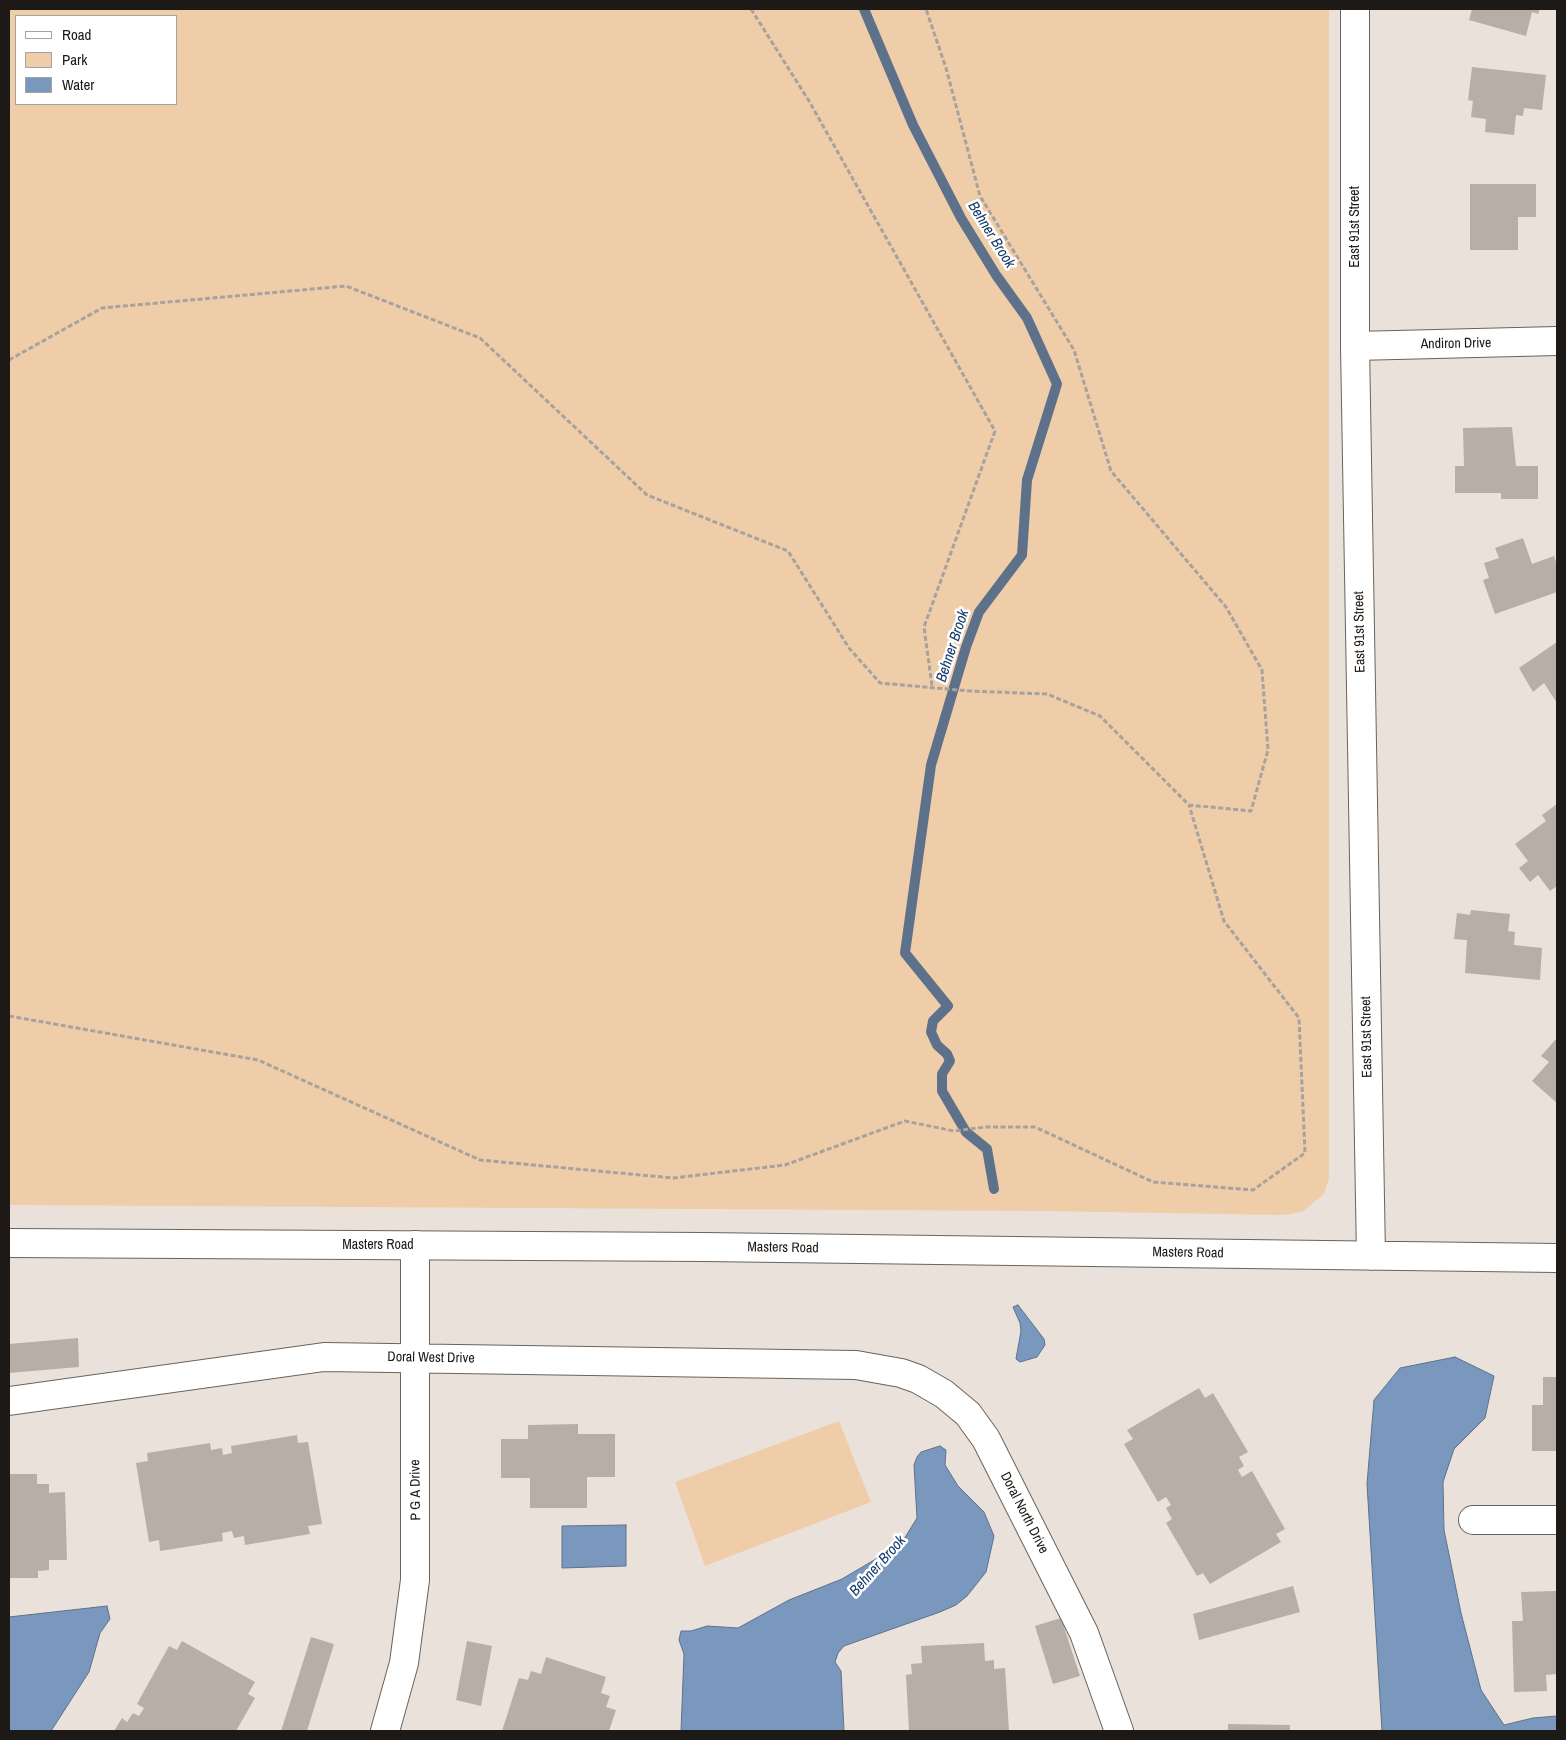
<!DOCTYPE html>
<style>
body{margin:0}
#map{position:relative;width:1566px;height:1740px;overflow:hidden;background:#eae2da;font-family:"Archivo Narrow",sans-serif}
canvas{display:block}
.frame{position:absolute;inset:0;border:10px solid #1c1916;pointer-events:none}
.legend{position:absolute;left:15px;top:15px;width:162px;height:90px;box-sizing:border-box;background:#fff;border:1px solid #a4a3a2;margin:0;padding:6px 9px;list-style:none;font-size:15px;color:#1c1916}
.legend li{display:flex;align-items:center;gap:10px;height:25px}
.legend b{width:25px;border:1px solid #a4a3a2}
</style>
<div id="map">
<canvas width="1566" height="1740"></canvas>
<div class="frame"></div>
<ul class="legend">
<li><b style="height:6px;background:#fff"></b>Road</li>
<li><b style="height:14px;background:#efcda9"></b>Park</li>
<li><b style="height:14px;background:#7a97bd"></b>Water</li>
</ul>
</div>
<script>
const ctx = document.querySelector('canvas').getContext('2d');
ctx.lineJoin = 'round';
function fillPath(path, color) {
  ctx.fillStyle = color;
  ctx.fill(path, 'evenodd');
}
function toPath(rows) {
  const path = new Path2D();
  for (const r of rows) {
    path.moveTo(r[0], r[1]);
    for (let i = 2; i < r.length; i += 2) path.lineTo(r[i], r[i + 1]);
  }
  return path;
}
function strokePath(path, color, width, dash) {
  ctx.strokeStyle = color;
  ctx.lineWidth = width;
  ctx.lineCap = dash ? 'butt' : 'round';
  ctx.setLineDash(dash || []);
  ctx.stroke(path);
}
function label(font, color, halo, rows, align = 'center') {
  ctx.font = font + ' "Archivo Narrow",sans-serif';
  ctx.lineWidth = 5;
  ctx.setLineDash([]);
  ctx.textBaseline = 'middle';
  ctx.strokeStyle = halo;
  ctx.fillStyle = color;
  for (const [text, x, y, turn = 0] of rows) {
    ctx.save();
    ctx.translate(x, y);
    ctx.rotate((+turn || 0) * Math.PI / 180);
    ctx.textAlign = isNaN(turn) ? turn : align;
    if (halo) ctx.strokeText(text, 0, 0);
    ctx.fillText(text, 0, 0);
    ctx.restore();
  }
}
fillPath(toPath([
 [9,9,1329,9,1329,1178,1324,1194,1302,1212,1284,1215,1039,1211,9,1205],
 [176,16,176,104,16,104,16,16],
 [839,1421,871,1502,705,1566,675,1482]
]), '#efcda9');
const water = toPath([
 [1018,1305,1044,1339,1045,1345,1037,1357,1020,1362,1016,1359,1021,1331,1020,1323,1013,1307,1018,1305],
 [1455,1357,1494,1376,1485,1418,1454,1449,1443,1482,1444,1530,1461,1613,1481,1690,1504,1725,1533,1718,1557,1716,1557,1731,1382,1731,1367,1484,1374,1400,1400,1368,1455,1357],
 [940,1446,946,1450,945,1465,958,1486,984,1512,994,1536,986,1572,967,1596,956,1605,940,1612,844,1646,838,1653,835,1662,841,1671,844,1731,681,1731,684,1654,679,1640,681,1631,691,1631,707,1626,738,1628,789,1600,842,1579,886,1553,904,1539,917,1518,914,1465,917,1457,921,1452,940,1446],
 [626,1525,626,1566,562,1568,562,1526,626,1525],
 [107,1606,110,1619,100,1633,89,1672,51,1731,9,1731,9,1617,107,1606]
]);
fillPath(water, '#7a97bd');
strokePath(water, '#5e718b', 1);
strokePath(toPath([
 [864,9,913,125,961,218,996,275,1027,318,1057,384,1027,480,1022,555,979,612,966,647,931,765,905,953,948,1006,933,1021,931,1032,937,1045,947,1054,950,1061,942,1074,942,1091,966,1132,987,1149,994,1189]
]), '#5e718b', 10);
fillPath(toPath([
 [1472,9,1540,9,1538,14,1532,12,1526,36,1469,20],
 [1472,67,1546,75,1542,110,1524,108,1523,116,1516,115,1514,135,1485,132,1486,119,1471,117,1473,101,1468,100],
 [1470,184,1536,184,1536,217,1518,217,1518,250,1470,250],
 [1512,427,1516,466,1538,466,1538,499,1501,499,1501,493,1455,493,1455,466,1464,466,1463,428],
 [1523,538,1532,564,1554,556,1557,565,1557,592,1495,614,1483,580,1489,578,1484,563,1499,558,1495,548],
 [1557,642,1557,703,1544,683,1533,692,1519,668],
 [1557,804,1557,886,1550,891,1538,875,1530,882,1519,868,1528,861,1515,844,1546,821,1542,815],
 [1471,910,1510,914,1508,931,1515,932,1514,945,1542,948,1540,980,1465,973,1467,940,1454,939,1457,913,1470,915],
 [1557,1038,1557,1103,1532,1081,1549,1062,1541,1056],
 [78,1338,79,1367,9,1373,9,1344],
 [1543,1377,1557,1377,1557,1451,1532,1451,1532,1405,1543,1405],
 [1199,1388,1205,1398,1213,1393,1248,1452,1239,1457,1244,1466,1238,1470,1242,1477,1252,1471,1285,1529,1276,1534,1281,1542,1210,1584,1203,1573,1197,1576,1166,1523,1172,1519,1166,1508,1171,1505,1166,1497,1158,1502,1124,1444,1133,1439,1127,1430],
 [578,1424,578,1434,615,1434,615,1477,587,1477,587,1508,530,1508,530,1478,501,1478,501,1439,528,1439,528,1425],
 [297,1435,298,1443,308,1442,322,1524,308,1526,310,1534,245,1545,244,1536,234,1538,232,1531,222,1533,223,1541,160,1551,159,1540,149,1542,136,1463,148,1461,147,1453,210,1443,211,1450,222,1448,223,1455,232,1453,231,1446],
 [9,1474,37,1474,37,1484,49,1484,49,1493,65,1492,67,1560,49,1560,49,1570,38,1571,38,1578,9,1578],
 [1293,1586,1300,1612,1199,1640,1193,1614],
 [1556,1591,1557,1674,1546,1675,1547,1691,1514,1692,1512,1621,1523,1621,1521,1592],
 [1061,1618,1080,1676,1053,1684,1035,1626],
 [311,1637,334,1644,307,1731,281,1731],
 [182,1641,255,1682,248,1694,255,1698,236,1731,114,1731,122,1718,127,1722,133,1713,139,1716,144,1708,137,1704,169,1646,177,1650],
 [467,1641,492,1646,481,1706,456,1700],
 [984,1643,985,1661,994,1660,994,1669,1005,1668,1009,1731,909,1731,906,1675,912,1674,911,1664,922,1663,921,1646],
 [546,1657,606,1677,601,1693,610,1696,606,1707,616,1710,609,1731,502,1731,519,1678,528,1680,531,1671,541,1674],
 [1228,1724,1290,1725,1290,1731,1228,1731]
]), '#b6aea7');
const street = toPath([
 [1355,346,1557,341],
 [9,1401,324,1357,856,1365,901,1373,918,1379,944,1394,968,1414,986,1439,1084,1633,1119,1731],
 [1473,1520,1557,1520],
 [385,1731,404,1663,415,1580,415,1245]
]);
const secondary = toPath([
 [1355,9,1355,346,1371,1256],
 [9,1243,704,1247,1557,1258]
]);
strokePath(street, '#6a635c', 30);
strokePath(secondary, '#6a635c', 30);
strokePath(toPath([
 [751,9,809,101,995,431,924,627,932,686],
 [9,360,102,308,346,286,480,338,647,495,788,551,849,648,880,683,969,691,1047,694,1100,716,1189,805,1251,811,1268,750,1262,670,1226,607,1111,471,1074,350,980,196,946,68,926,9],
 [9,1016,258,1060,480,1160,673,1178,785,1165,905,1121,954,1131,986,1127,1035,1127,1153,1182,1253,1190,1305,1153,1299,1018,1224,921,1189,805]
]), '#a8a29c', 3, [5, 2.5]);
strokePath(street, '#fff', 28);
strokePath(secondary, '#fff', 28);
label('14px', '#1c1916', '#fff', [
 ["East 91st Street",1355,227,-90],
 ["Andiron Drive",1456,344,-1],
 ["East 91st Street",1360,632,-91],
 ["East 91st Street",1367,1037,-91],
 ["Masters Road",378,1245],
 ["Masters Road",783,1248,1],
 ["Masters Road",1188,1253,1],
 ["Doral West Drive",431,1358,1],
 ["P G A Drive",416,1490,-91],
 ["Doral North Drive",1024,1513,63]
]);
label('italic 15px', '#163d6e', '#fff', [
 ["Behner Brook",991,235,58],
 ["Behner Brook",953,646,-72],
 ["Behner Brook",878,1566,-48]
]);
</script>
